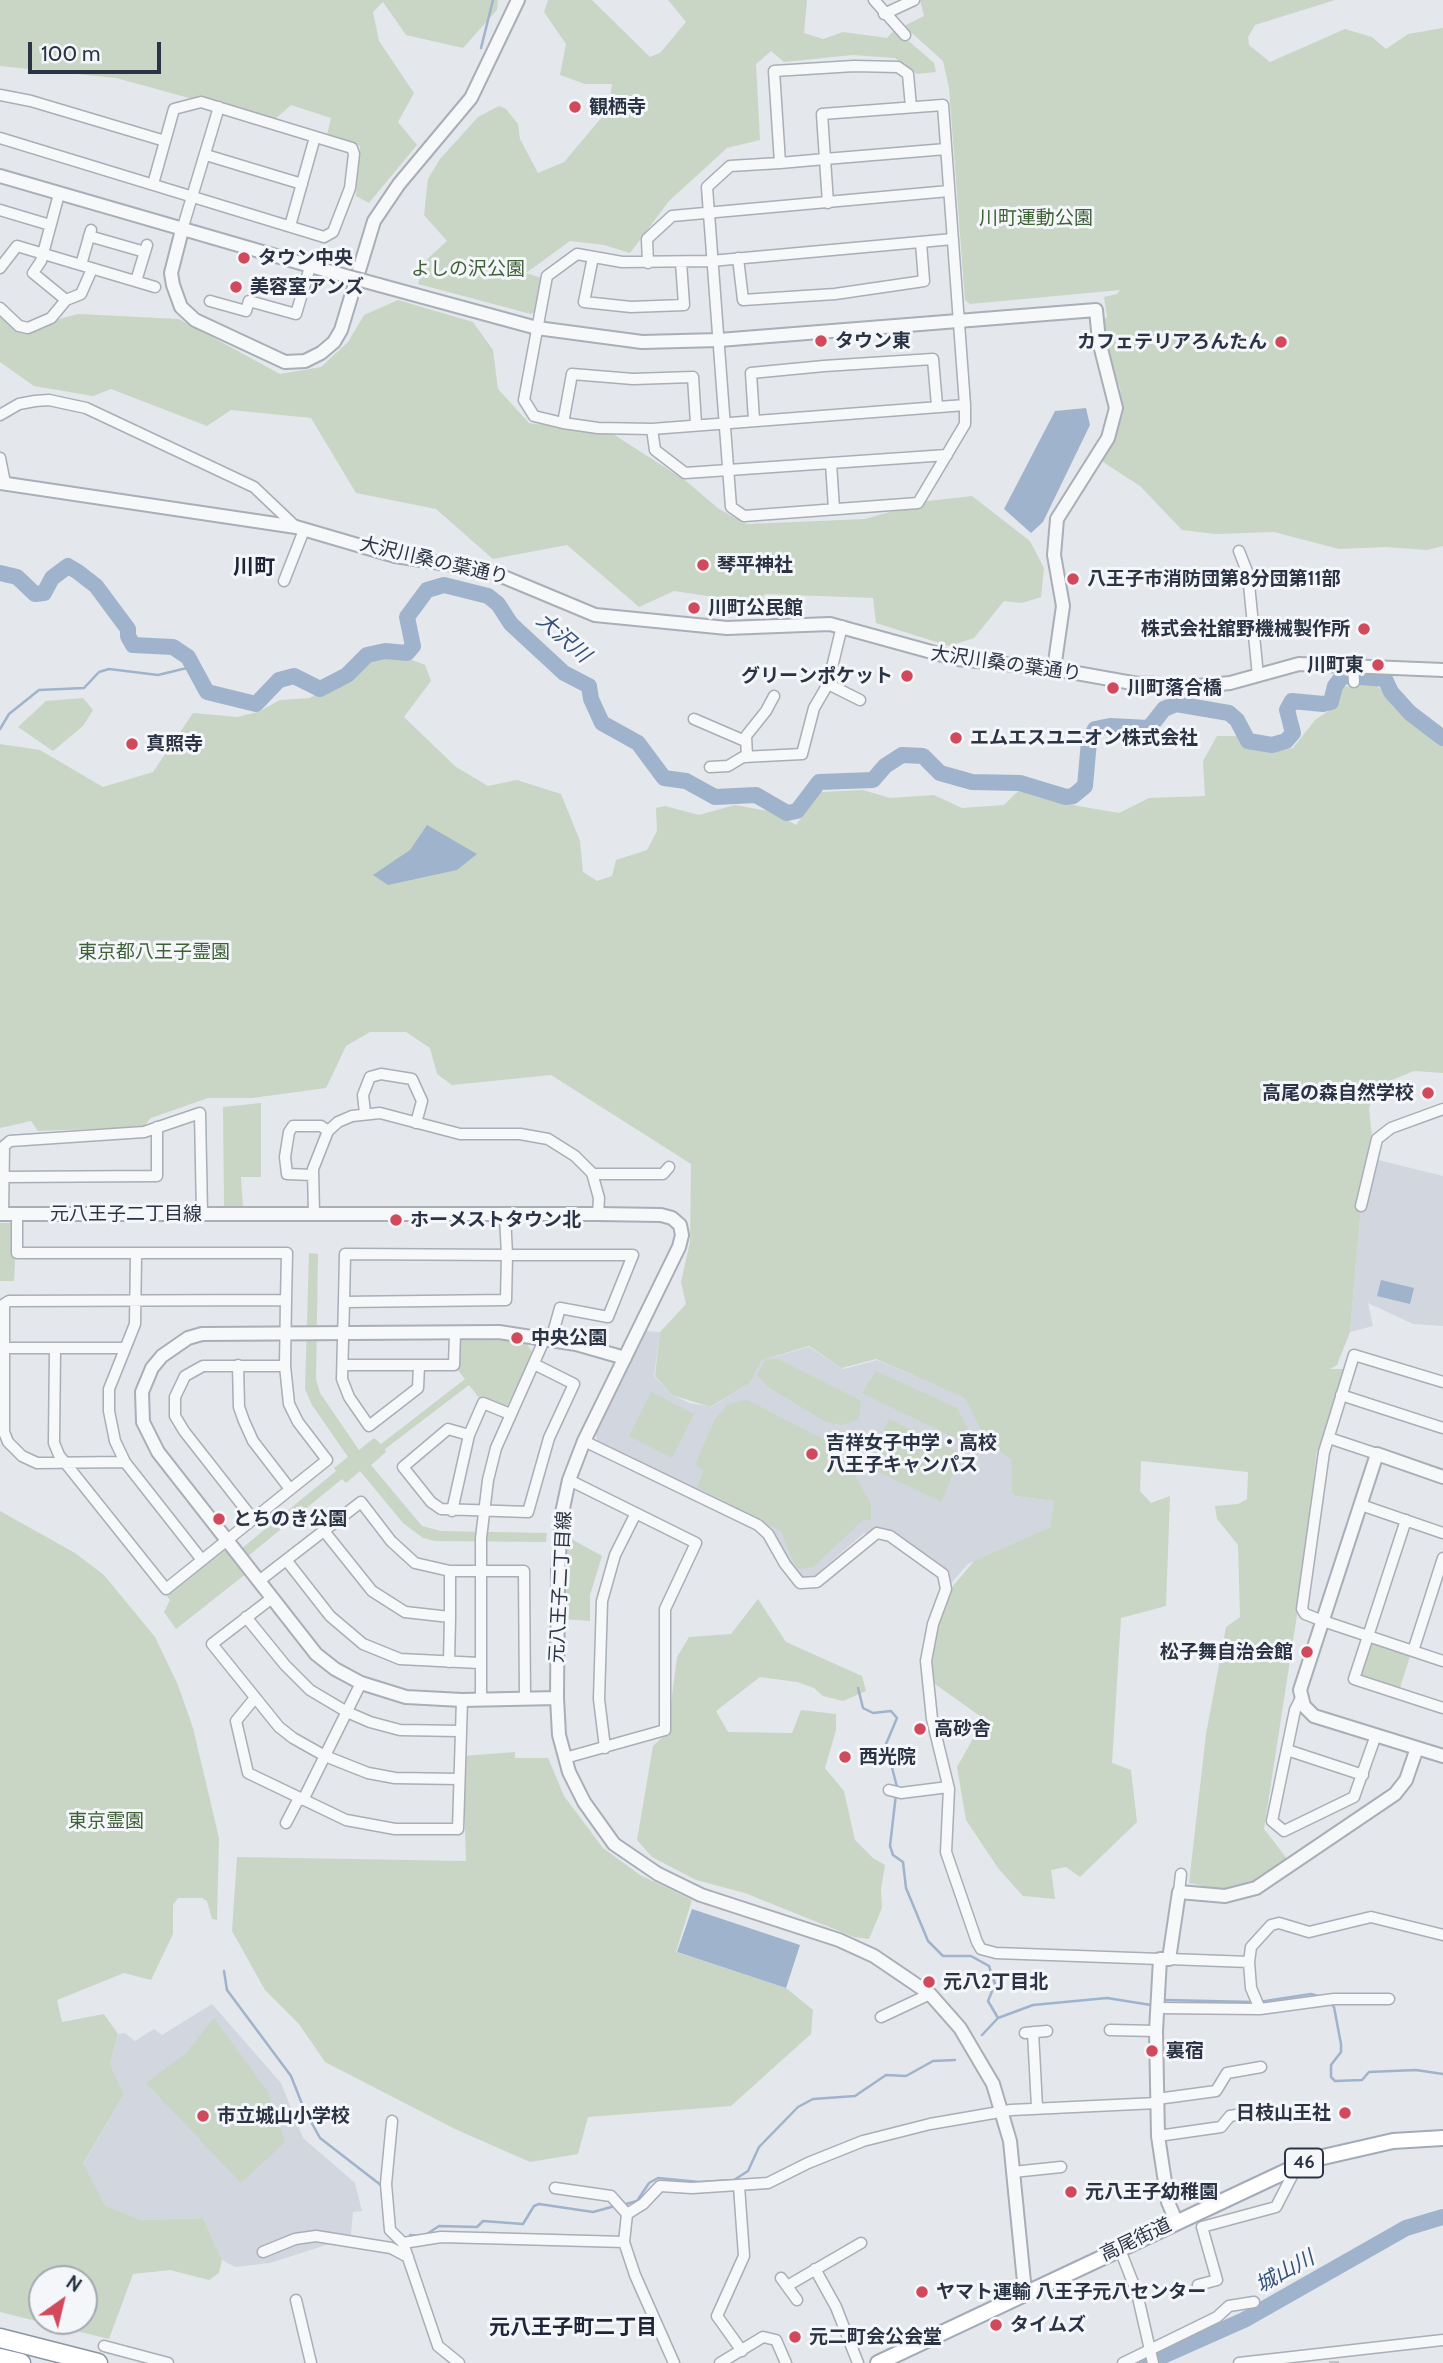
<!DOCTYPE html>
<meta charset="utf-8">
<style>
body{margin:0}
#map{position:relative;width:1443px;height:2363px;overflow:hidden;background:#e4e7ec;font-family:Cabin,sans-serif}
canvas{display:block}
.north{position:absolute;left:28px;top:2265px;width:70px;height:70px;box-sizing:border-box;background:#f4f6f9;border:2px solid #a4a8b1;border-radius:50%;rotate:34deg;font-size:19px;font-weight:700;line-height:28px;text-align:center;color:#2b3445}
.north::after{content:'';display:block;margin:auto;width:24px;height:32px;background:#d1495b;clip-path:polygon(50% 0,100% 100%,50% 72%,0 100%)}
.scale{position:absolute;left:28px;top:42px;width:133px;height:32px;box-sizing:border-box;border:4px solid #2b3445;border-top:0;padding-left:9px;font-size:21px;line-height:24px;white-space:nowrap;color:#2b3445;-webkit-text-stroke:5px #f4f6f9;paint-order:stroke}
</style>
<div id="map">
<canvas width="1443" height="2363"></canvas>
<div class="north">N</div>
<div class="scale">100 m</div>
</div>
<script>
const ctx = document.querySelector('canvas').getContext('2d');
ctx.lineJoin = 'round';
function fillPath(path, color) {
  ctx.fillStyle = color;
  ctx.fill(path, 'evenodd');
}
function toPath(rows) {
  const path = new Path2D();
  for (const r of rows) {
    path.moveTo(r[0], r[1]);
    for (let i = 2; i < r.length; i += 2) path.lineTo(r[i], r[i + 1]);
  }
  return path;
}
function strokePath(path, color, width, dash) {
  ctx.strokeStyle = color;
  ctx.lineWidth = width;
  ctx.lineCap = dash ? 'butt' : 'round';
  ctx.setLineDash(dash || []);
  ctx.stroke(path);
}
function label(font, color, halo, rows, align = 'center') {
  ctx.font = font + ' Cabin,"Noto Sans JP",sans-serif';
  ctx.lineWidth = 6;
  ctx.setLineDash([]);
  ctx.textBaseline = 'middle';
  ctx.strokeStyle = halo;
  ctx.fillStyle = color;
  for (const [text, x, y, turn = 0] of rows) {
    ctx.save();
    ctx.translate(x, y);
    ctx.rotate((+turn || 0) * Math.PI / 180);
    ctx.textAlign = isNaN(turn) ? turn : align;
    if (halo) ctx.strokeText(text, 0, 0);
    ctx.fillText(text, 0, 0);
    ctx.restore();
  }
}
fillPath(toPath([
 [1370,1158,1443,1176,1443,1326,1413,1324,1368,1303,1373,1326,1350,1332,1361,1206],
 [645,1331,660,1332,654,1376,672,1395,690,1403,711,1407,750,1383,762,1360,809,1347,844,1369,877,1360,966,1398,994,1448,1011,1460,1012,1492,1015,1496,1054,1501,1050,1527,968,1564,951,1583,950,1573,885,1528,863,1534,814,1576,807,1579,800,1576,761,1522,597,1442,596,1434],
 [212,2004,281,2083,303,2138,355,2183,362,2211,353,2212,350,2244,329,2244,270,2263,235,2267,222,2260,203,2218,141,2220,106,2206,83,2165,124,2094,110,2064,118,2034,125,2033,135,2041,154,2029,162,2035]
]), '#d2d6de');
fillPath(toPath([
 [0,0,498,0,497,10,463,48,406,35,383,2,373,12,379,41,414,93,398,122,417,145,369,203,356,196,360,146,327,135,331,118,291,105,273,121,116,78,0,66],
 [548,0,592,0,650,57,660,53,686,22,668,0,807,0,804,33,823,39,843,32,887,38,895,29,934,63,936,72,917,74,895,58,853,55,784,62,771,51,756,64,760,140,727,148,669,201,630,253,604,245,570,241,526,273,542,278,535,312,531,314,418,284,424,262,447,241,424,215,428,179,440,159,478,117,499,106,506,109,518,124,520,139,538,173,564,162,608,110,612,84,585,84,560,75,566,44,544,12],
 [920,0,1335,0,1255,25,1248,37,1249,45,1270,62,1345,29,1372,37,1386,49,1408,34,1443,28,1443,546,1427,550,1386,547,1339,549,1274,532,1215,534,1182,530,1140,486,1100,460,1114,440,1123,413,1120,388,1109,358,1104,321,1107,316,1104,297,1117,294,1120,290,970,304,965,300,949,88,943,61,904,26,924,16],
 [398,300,473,322,493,350,498,389,529,423,610,432,686,481,719,509,747,524,865,519,928,501,972,496,1030,541,1044,568,1041,597,1022,603,1004,601,974,638,949,646,876,623,873,598,766,594,753,603,674,591,639,607,567,545,493,559,436,509,356,493,311,418,231,410,207,426,111,389,93,396,34,386,0,362,0,317,18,330,78,314,179,319,280,374,321,367,348,342,364,315],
 [375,655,405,657,425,665,431,681,404,717,456,767,488,786,517,780,561,794,580,841,583,872,597,881,612,876,616,860,647,850,657,831,656,808,665,806,699,815,735,805,773,812,796,825,820,792,863,790,890,798,934,795,962,808,1004,805,1020,789,1078,806,1119,813,1149,798,1205,796,1203,761,1217,736,1242,736,1269,753,1293,748,1315,720,1339,704,1342,687,1374,683,1406,714,1443,730,1443,1073,1414,1071,1377,1086,1369,1108,1373,1148,1361,1206,1350,1332,1337,1365,1330,1369,1349,1369,1324,1452,1317,1450,1297,1615,1264,1829,1288,1860,1252,1884,1225,1891,1189,1883,1206,1734,1226,1627,1240,1617,1238,1545,1217,1519,1215,1506,1238,1504,1247,1499,1248,1472,1141,1461,1140,1491,1151,1503,1170,1496,1166,1606,1121,1618,1112,1763,1131,1770,1137,1822,1080,1877,1066,1867,1051,1870,1055,1899,1023,1896,998,1868,966,1820,957,1767,984,1719,935,1684,932,1665,934,1627,953,1586,974,1561,1050,1527,1054,1501,1015,1496,1012,1492,1011,1460,994,1448,983,1434,965,1398,876,1359,842,1368,809,1346,762,1360,750,1383,710,1407,672,1395,655,1376,660,1332,686,1304,681,1282,690,1242,691,1164,551,1075,452,1085,437,1074,430,1048,406,1032,370,1032,346,1046,326,1088,252,1098,208,1098,151,1118,143,1127,38,1131,31,1121,0,1128,0,744,40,750,103,787,153,772,193,713,237,717,258,712,280,700,310,698],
 [83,698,93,710,83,726,53,751,18,727,46,701],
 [261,1103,261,1177,241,1177,243,1206,224,1206,223,1107],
 [0,1223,17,1223,14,1281,0,1281],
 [309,1253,318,1254,316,1379,320,1393,359,1450,374,1438,381,1444,465,1379,454,1365,454,1339,525,1341,533,1353,504,1412,483,1403,469,1385,385,1449,386,1452,371,1465,422,1526,441,1531,547,1533,546,1542,435,1541,423,1538,403,1523,360,1471,346,1483,342,1479,247,1557,241,1549,336,1471,334,1468,348,1457,312,1405,305,1389],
 [766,1359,778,1359,861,1401,858,1420,842,1425,826,1422,768,1387,757,1375],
 [876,1371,957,1408,968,1429,967,1444,862,1393],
 [651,1392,694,1414,672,1458,629,1436],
 [747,1400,839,1447,871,1504,871,1519,862,1521,813,1567,799,1569,795,1565,781,1531,697,1487,704,1471,695,1465,715,1419,728,1404],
 [889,1419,958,1452,959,1460,941,1502,867,1466],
 [0,1511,75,1553,104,1575,155,1637,178,1685,193,1728,219,1838,217,1920,212,1919,207,1901,202,1898,178,1898,173,1905,173,1934,151,1980,124,1973,57,2000,62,2022,104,2014,118,2034,110,2064,124,2094,83,2164,106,2206,141,2220,203,2218,222,2260,219,2273,209,2280,170,2270,133,2274,109,2339,0,2312],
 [42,2279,84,2279,84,2321,42,2321],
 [566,1536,602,1556,590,1595,590,1621,562,1619],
 [223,1551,229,1551,247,1573,176,1629,164,1612,170,1600,166,1595],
 [758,1599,786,1642,862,1676,866,1691,843,1701,823,1696,814,1688,797,1682,760,1677,716,1711,728,1732,792,1733,801,1710,836,1714,836,1730,825,1768,844,1791,855,1840,873,1858,885,1865,881,1889,882,1908,869,1939,854,1937,745,1893,696,1880,652,1857,637,1840,653,1746,667,1733,677,1657,689,1637,731,1634],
 [1367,1636,1412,1650,1398,1694,1354,1679],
 [515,1752,515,1758,548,1758,564,1796,603,1848,640,1875,692,1900,676,1952,786,1988,813,2010,811,2034,731,2106,588,2117,578,2154,530,2162,455,2129,325,2062,299,2024,265,1990,232,1931,237,1857,466,1861,463,1756],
 [214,2018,268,2092,285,2142,241,2183,146,2083,186,2053]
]), '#c9d6c5');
fillPath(toPath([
 [1086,408,1090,425,1043,522,1031,533,1004,509,1055,411],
 [427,825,477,854,457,870,388,885,373,875,410,850],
 [1381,1280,1414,1288,1410,1304,1377,1296],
 [692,1909,800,1945,786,1988,677,1952]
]), '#9fb4cc');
strokePath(toPath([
 [481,48,493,0],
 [1139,677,1154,677,1162,683],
 [0,729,9,714,39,690,84,688,99,672,109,669,158,675,195,666],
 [858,1688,863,1708,873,1713,891,1711,897,1718,886,1744,897,1787],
 [896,1794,890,1846,893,1855,903,1862,906,1888,928,1941,943,1956,971,1956,989,1966,995,1984,988,2001,998,2018],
 [224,1971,227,1990,291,2076,304,2109,320,2138,382,2186],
 [1165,2000,1252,2002],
 [1259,2002,1311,1994,1321,1997],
 [1330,2003,1334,2007,1341,2044,1341,2052,1331,2065,1331,2077,1335,2081,1362,2080,1369,2072,1416,2070,1443,2074],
 [982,2035,998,2018,1033,2005,1107,1998,1151,2005],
 [622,2205,637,2201,649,2183,658,2178,699,2182,734,2180,748,2171,759,2147,798,2107,813,2099,855,2096,886,2075,906,2076,933,2061,955,2060],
 [427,2234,439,2226,477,2227,483,2221,523,2224,534,2206,539,2204,593,2212,615,2206],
 [410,2235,421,2236]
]), '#9fb4cc', 2.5);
strokePath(toPath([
 [0,573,17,577,35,594,44,593,52,578,68,566,78,572,96,586,119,617,128,629,128,636,133,645,173,647,188,657,207,692,256,704,279,680,294,676,320,689,347,675,367,655,385,651,407,653,413,646,407,617,427,590,444,585,488,596,498,604,511,624,564,673,589,686,591,699,602,723,638,743,664,778,686,781,715,797,756,795,787,813,797,811,819,782,873,780,885,766,902,755,923,756,940,773,972,782,1020,783,1066,797,1073,796,1085,786,1089,741,1095,729,1110,726,1149,728,1164,709,1176,704,1229,713,1237,720,1248,741,1272,745,1286,741,1293,733,1287,710,1292,701,1323,704,1331,702,1335,686,1342,677,1349,676,1385,679,1391,692,1410,713,1443,738],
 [1147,2363,1244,2320,1406,2228,1443,2217]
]), '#9fb4cc', 16);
strokePath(toPath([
 [1334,2361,1334,2363]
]), '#bfc3cb', 10, [10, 5]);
const minor = toPath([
 [874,0,905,35],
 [884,14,914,0],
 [0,95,31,101,165,141],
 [0,138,324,237,333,232,350,188,354,154,352,148,201,102,174,109,153,184],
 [206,155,302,184],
 [780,163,774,71,854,66,898,67,908,74,911,107],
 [59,194,41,261,33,273,66,300],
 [828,203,825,159,822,114,943,105,965,405,965,424,918,503,744,516,731,507,707,187,730,166,780,163,825,159,946,149],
 [0,210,50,225],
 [290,226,315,137],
 [182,230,219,107],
 [89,236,145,252],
 [953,239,711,261,622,262,577,254,547,276,524,400,534,416,563,423,598,428,652,429,965,405],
 [593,257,584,302,631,307,684,305,681,262],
 [738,258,743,300,835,294,924,281,921,243],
 [648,263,647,239,672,216,949,191],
 [81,265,91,230],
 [0,268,17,246,155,287],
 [136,281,147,245],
 [210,301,246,311,249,301,296,314,310,267],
 [0,308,19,326,28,328,51,318,66,300,81,294,92,269],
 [0,415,19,404,35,401,49,400,86,408,254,487,296,527],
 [754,420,751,373,824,366,933,359,937,406],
 [563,423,572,374,633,379,693,377,696,424],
 [652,429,655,450,685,473,947,455],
 [0,458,5,483],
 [831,463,834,509],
 [1239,551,1248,574,1258,676],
 [284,581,304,530],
 [1353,665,1354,682],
 [828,684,860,700],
 [694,719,745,741],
 [747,757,746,736,766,711,774,696],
 [710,767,728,766,743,757,802,754,814,708,828,684,842,626],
 [365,1113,363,1095,370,1077,381,1074,412,1079,422,1101,416,1123],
 [592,1174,663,1174,669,1167],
 [313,1175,287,1174,285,1157,289,1132,293,1126,321,1126,328,1131],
 [3,1177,157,1176,157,1127],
 [1361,1206,1377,1139,1391,1128,1443,1109],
 [3,1214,4,1146,10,1141,144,1132,200,1113,202,1213],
 [17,1214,17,1253,287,1253,286,1300,9,1301,4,1304,4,1432,8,1442,22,1456,37,1463,125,1462],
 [314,1214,313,1169,328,1131,338,1122,352,1116,380,1113,460,1134,520,1134,548,1139,575,1156,592,1173,599,1198,598,1214],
 [505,1215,507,1255,506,1300,344,1302,345,1254,507,1255,633,1255,608,1317,560,1308,551,1340],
 [136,1256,135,1324,109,1389,109,1411,115,1441,125,1462,202,1560],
 [344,1302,342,1379,349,1397,369,1426,418,1388,419,1365],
 [4,1348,123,1348],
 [55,1349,54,1443,59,1455,166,1589,327,1460,298,1422,289,1404,285,1366,286,1300],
 [238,1365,239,1407,244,1421,253,1441,290,1489],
 [344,1365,454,1365,455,1333],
 [1443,1382,1354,1355,1324,1452,1302,1609,1305,1614,1323,1621,1443,1661],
 [1341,1395,1443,1428],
 [469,1435,448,1429,403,1467,431,1502,441,1509,528,1512,549,1438,574,1384,534,1364],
 [1329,1438,1377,1454],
 [584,1441,758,1525,768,1534,785,1564,800,1583,817,1582,877,1533,890,1536,943,1574,946,1589,933,1624,926,1661,932,1719,949,1789,946,1852,977,1942,981,1949,996,1953,1160,1959],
 [1361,1505,1443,1533],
 [452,1511,469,1435,483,1403,510,1414],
 [253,1519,184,1431,175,1416,175,1397,185,1376,203,1366,285,1366],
 [1406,1520,1354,1679,1443,1708],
 [324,1531,372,1591,405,1612,450,1617,450,1571],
 [287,1561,330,1616,363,1644,400,1659,479,1663],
 [259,1581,361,1502,391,1541,415,1563,450,1571,524,1571,525,1698],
 [272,1598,212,1644,279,1727,293,1738,325,1756,368,1773,395,1778,459,1779],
 [246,1617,285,1665,310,1690,347,1712,370,1722,400,1730,460,1731],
 [1413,1651,1443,1558],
 [449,1662,450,1617],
 [1301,1698,1295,1710,1272,1821,1284,1831,1354,1797,1376,1735],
 [254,1699,236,1721,248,1773,346,1820,395,1829,458,1829,462,1700],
 [481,1699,481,1538,488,1480,496,1448,545,1338],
 [605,1748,599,1699,602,1601,615,1555,636,1513],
 [1287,1750,1363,1775],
 [565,1758,665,1730,665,1609,696,1543,569,1480],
 [889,1790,901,1793,948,1787],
 [303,1800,361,1683],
 [286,1823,299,1798],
 [1179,1892,1181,1874],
 [1169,1959,1249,1962],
 [1157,2008,1260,2009,1334,1999,1389,1999],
 [1260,2009,1251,1988,1249,1962,1251,1947,1271,1925,1279,1923,1309,1932,1371,1917,1443,1935],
 [881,2017,930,1994],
 [1110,2030,1156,2031],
 [1033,2032,1037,2107],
 [1025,2033,1047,2031],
 [1157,2099,1216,2091,1227,2073,1261,2067],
 [392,2121,386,2184,390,2230,403,2243,438,2346,459,2363],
 [1158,2136,1221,2127,1230,2116,1265,2110],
 [1013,2172,1061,2167],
 [739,2186,744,2256,717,2316,742,2351],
 [555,2188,611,2196,627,2214],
 [481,2238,624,2242],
 [403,2243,441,2237,479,2238],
 [1119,2247,1137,2293,1153,2363],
 [263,2252,295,2239,316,2236,391,2248,408,2257],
 [815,2269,836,2307,858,2363],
 [781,2278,797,2300],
 [1198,2285,1217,2280,1202,2227,1276,2207,1297,2166],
 [787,2286,861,2243],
 [296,2300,311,2363],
 [104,2346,168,2363],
 [674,2363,635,2275,624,2242,627,2214,643,2204,660,2186,692,2188,768,2183,808,2163,863,2141,930,2124,1011,2110,1157,2103],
 [720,2363,763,2337,776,2340,786,2363],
 [1123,2363,1217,2317,1229,2306,1254,2302],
 [1239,2363,1443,2340]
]);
const tertiary = toPath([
 [0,176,335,273],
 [182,230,171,273,173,285,181,307,195,320,285,362,305,361,321,353,334,342,341,330,374,221,399,184,471,98,518,0],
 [379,285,537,328,642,342,719,340,1096,310,1099,341,1116,408,1108,438,1057,519,1054,555,1063,606,1054,669],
 [0,483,296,527,395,556,487,570,595,615,727,628,830,624,957,659,1054,669,1166,689,1230,683,1299,664,1443,670],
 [0,1214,598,1214,661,1215,672,1218,680,1225,682,1235,679,1247,584,1441,569,1480,562,1513,558,1568,557,1698,559,1735,569,1772,584,1802,614,1844,658,1874,701,1895,839,1940,874,1956,930,1994,960,2028,993,2084,1010,2141,1025,2292],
 [1443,1477,1377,1454,1300,1690,1304,1706,1314,1716,1443,1756],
 [557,1698,462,1700,406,1697,361,1683,335,1669,316,1654,158,1452,143,1422,142,1392,152,1368,162,1356,188,1338,202,1334,499,1332,576,1344,625,1358],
 [1176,2221,1168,2202,1158,2136,1156,2031,1160,1959,1169,1959,1179,1892,1225,1896,1256,1888,1395,1794,1406,1780,1417,1748]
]);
const primary = toPath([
 [878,2363,1310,2160,1393,2141,1443,2138]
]);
const motorway = toPath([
 [0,2338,98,2363],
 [0,2358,21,2363]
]);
strokePath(minor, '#a9aeb7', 13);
strokePath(tertiary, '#a9aeb7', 16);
strokePath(primary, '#a3abb8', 18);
strokePath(motorway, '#8b94a3', 21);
strokePath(minor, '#f7f8fa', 10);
strokePath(tertiary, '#f7f8fa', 12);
strokePath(primary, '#fff', 14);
strokePath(motorway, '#fff', 18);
const tertiaryBridge = toPath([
 [335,273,379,285]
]);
strokePath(tertiaryBridge, '#a9aeb7', 16, []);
strokePath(tertiaryBridge, '#f7f8fa', 12);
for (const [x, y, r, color] of [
 [575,107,7,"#d1495b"],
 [244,258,7,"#d1495b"],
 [236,287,7,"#d1495b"],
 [821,341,7,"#d1495b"],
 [1281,342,7,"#d1495b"],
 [703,565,7,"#d1495b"],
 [1073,579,7,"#d1495b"],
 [694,608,7,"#d1495b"],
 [1364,629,7,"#d1495b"],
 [1378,665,7,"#d1495b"],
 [907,676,7,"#d1495b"],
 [1113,688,7,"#d1495b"],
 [956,738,7,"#d1495b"],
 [132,744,7,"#d1495b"],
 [1428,1093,7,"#d1495b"],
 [396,1220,7,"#d1495b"],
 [517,1338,7,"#d1495b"],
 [812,1454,7,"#d1495b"],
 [219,1519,7,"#d1495b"],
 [1307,1652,7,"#d1495b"],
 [920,1729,7,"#d1495b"],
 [845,1757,7,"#d1495b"],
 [929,1982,7,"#d1495b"],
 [1152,2051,7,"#d1495b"],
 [1345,2113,7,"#d1495b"],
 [203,2116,7,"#d1495b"],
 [1071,2192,7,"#d1495b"],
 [922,2292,7,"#d1495b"],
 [996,2325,7,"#d1495b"],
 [795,2337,7,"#d1495b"]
]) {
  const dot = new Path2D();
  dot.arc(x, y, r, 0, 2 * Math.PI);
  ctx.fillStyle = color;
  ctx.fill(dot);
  strokePath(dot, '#f4f6f9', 2.5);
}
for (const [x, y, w] of [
 [1304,2163,38]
]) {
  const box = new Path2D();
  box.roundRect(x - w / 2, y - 14.5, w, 29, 5);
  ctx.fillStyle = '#f4f6f9';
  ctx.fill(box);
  strokePath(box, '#2b3445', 2);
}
label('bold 18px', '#2b3445', null, [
 ["46",1304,2163]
]);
label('bold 19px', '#2b3445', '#f4f6f9', [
 ["観栖寺",589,107],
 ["タウン中央",258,258],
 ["美容室アンズ",250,287],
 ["タウン東",835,341],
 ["カフェテリアろんたん",1267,342,"right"],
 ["琴平神社",717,565],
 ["八王子市消防団第8分団第11部",1087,579],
 ["川町公民館",708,608],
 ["株式会社舘野機械製作所",1350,629,"right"],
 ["川町東",1364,665,"right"],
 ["グリーンポケット",893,676,"right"],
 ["川町落合橋",1127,688],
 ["エムエスユニオン株式会社",970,738],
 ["真照寺",146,744],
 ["高尾の森自然学校",1414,1093,"right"],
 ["ホーメストタウン北",410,1220],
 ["中央公園",531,1338],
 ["吉祥女子中学・高校",826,1443],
 ["八王子キャンパス",826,1465],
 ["とちのき公園",233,1519],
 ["松子舞自治会館",1293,1652,"right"],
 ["高砂舎",934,1729],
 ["西光院",859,1757],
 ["元八2丁目北",943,1982],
 ["裏宿",1166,2051],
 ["日枝山王社",1331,2113,"right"],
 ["市立城山小学校",217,2116],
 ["元八王子幼稚園",1085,2192],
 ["ヤマト運輸 八王子元八センター",936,2292],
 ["タイムズ",1010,2325],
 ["元二町会公会堂",809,2337]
], 'left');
label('19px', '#3f6138', '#f4f6f9', [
 ["川町運動公園",1036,218],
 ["よしの沢公園",468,269],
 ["東京都八王子霊園",154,952],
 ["東京霊園",106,1821]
]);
label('19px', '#2b3445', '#f4f6f9', [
 ["大沢川桑の葉通り",434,561,13],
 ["大沢川桑の葉通り",1006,664,8],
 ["元八王子二丁目線",126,1214],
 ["元八王子二丁目線",561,1587,-87],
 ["高尾街道",1136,2240,-25]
]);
label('bold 21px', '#1d2536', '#f4f6f9', [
 ["川町",254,568],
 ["元八王子町二丁目",573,2328]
]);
label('italic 21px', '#34527a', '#f4f6f9', [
 ["大沢川",563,638,41],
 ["城山川",1285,2272,-29]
]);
</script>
